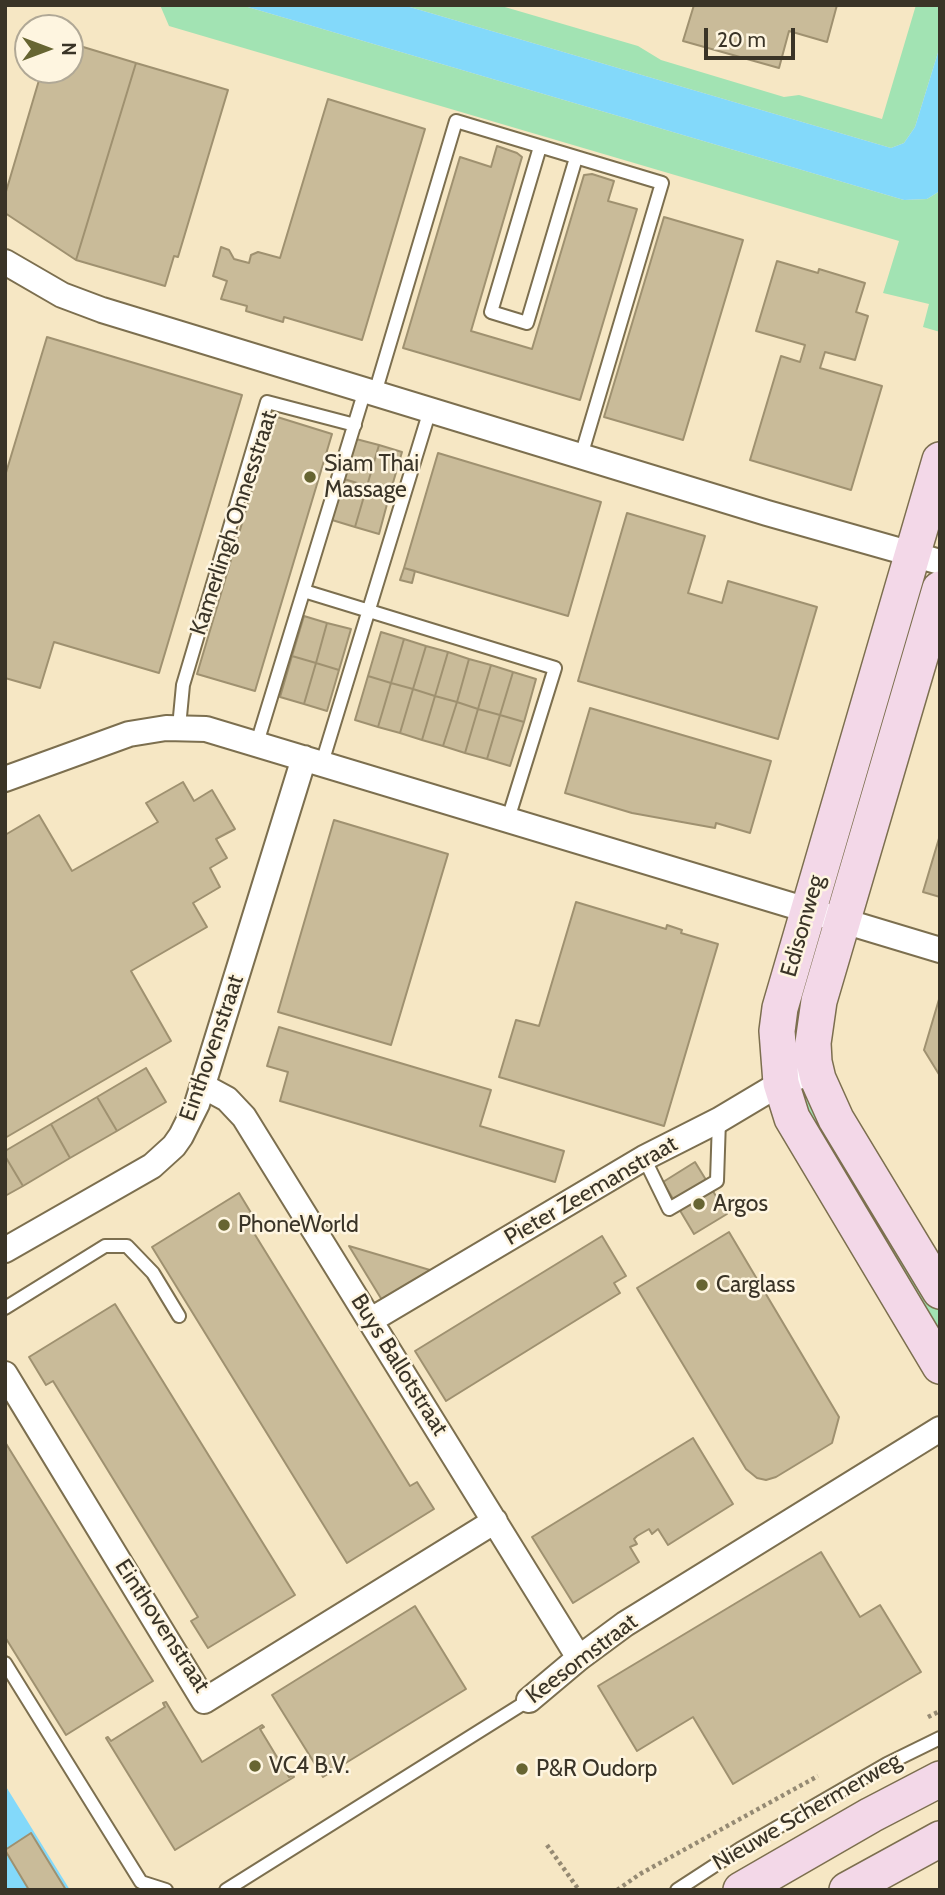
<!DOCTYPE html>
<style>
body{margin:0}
#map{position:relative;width:945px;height:1895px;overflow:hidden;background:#f6e7c4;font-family:Cabin,sans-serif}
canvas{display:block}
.frame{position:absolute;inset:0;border:7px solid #3a3427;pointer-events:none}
.north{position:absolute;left:14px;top:14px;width:70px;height:70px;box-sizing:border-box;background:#fef5e0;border:2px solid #b0a896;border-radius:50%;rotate:90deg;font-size:19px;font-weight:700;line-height:28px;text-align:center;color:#3a3427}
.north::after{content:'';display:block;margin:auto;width:24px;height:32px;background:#676532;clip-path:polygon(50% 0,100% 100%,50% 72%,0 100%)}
.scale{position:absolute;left:704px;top:28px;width:91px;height:32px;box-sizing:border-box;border:4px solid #3a3427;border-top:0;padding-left:9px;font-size:21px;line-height:24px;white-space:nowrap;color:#3a3427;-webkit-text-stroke:5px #fef5e0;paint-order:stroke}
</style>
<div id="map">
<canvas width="945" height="1895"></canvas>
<div class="frame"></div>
<div class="north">N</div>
<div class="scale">20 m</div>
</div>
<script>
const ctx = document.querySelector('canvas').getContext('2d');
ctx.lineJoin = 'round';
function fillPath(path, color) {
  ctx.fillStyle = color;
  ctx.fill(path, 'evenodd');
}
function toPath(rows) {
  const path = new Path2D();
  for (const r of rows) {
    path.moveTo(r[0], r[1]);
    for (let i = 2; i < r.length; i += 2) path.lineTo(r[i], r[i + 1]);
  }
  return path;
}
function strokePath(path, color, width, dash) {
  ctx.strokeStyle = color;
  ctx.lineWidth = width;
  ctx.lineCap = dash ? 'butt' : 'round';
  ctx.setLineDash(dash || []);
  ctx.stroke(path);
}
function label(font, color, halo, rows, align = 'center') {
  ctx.font = font + ' Cabin,sans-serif';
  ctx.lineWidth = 5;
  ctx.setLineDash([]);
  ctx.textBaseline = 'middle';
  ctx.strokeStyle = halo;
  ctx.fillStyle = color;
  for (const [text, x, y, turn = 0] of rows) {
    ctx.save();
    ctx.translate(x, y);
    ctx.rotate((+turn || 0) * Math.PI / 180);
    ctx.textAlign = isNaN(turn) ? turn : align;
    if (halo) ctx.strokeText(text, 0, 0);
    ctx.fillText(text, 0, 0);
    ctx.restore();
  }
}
fillPath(toPath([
 [160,5,241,5,904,200,927,199,940,191,940,332,923,327,929,304,883,293,899,241,169,26],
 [403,5,498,5,638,46,661,60,784,97,799,95,882,119,916,5,940,5,940,46,915,127,904,143,891,148],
 [814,1093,940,1307,940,1348,796,1099]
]), '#a2e3b3');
fillPath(toPath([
 [241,5,403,5,891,148,904,143,915,127,940,46,940,191,927,199,904,200],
 [5,1785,70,1890,5,1890]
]), '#83d9fa');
const building = toPath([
 [694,5,837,5,827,42,789,31,779,68,683,41,694,5],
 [70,43,136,63,76,260,5,213,5,195,42,70,70,70,70,43],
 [136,63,228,90,178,257,174,256,165,286,76,260,136,63],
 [328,99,425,129,362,340,284,317,283,322,246,311,247,306,221,299,227,281,213,276,221,247,229,250,234,259,249,263,251,255,258,252,280,258,328,99],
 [497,146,517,153,522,157,471,331,532,349,584,175,592,174,614,181,608,201,637,209,580,400,403,348,460,157,491,167,497,146],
 [664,217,743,240,683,440,604,417,664,217],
 [777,261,818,273,819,269,865,283,856,312,868,316,855,360,825,352,820,368,882,386,851,490,750,460,781,356,800,362,805,345,756,331,777,261],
 [47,337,242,395,159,673,54,642,40,688,5,678,5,476,47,337],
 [274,416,332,434,255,691,197,674,274,416],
 [356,439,379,445,367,486,344,479,356,439],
 [379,445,402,452,390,493,367,486,379,445],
 [438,453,601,502,568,616,404,568,438,453],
 [344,479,367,486,355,527,332,520,344,479],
 [367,486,390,493,379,534,355,527,367,486],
 [627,513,705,536,688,593,722,603,728,581,817,607,778,739,578,681,627,513],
 [404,568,415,571,412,583,400,580,404,568],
 [304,616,327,623,316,663,292,656,304,616],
 [327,623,351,629,339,670,316,663,327,623],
 [381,632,404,639,391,683,368,676,381,632],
 [404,639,426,646,413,689,391,683,404,639],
 [426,646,448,652,435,696,413,689,426,646],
 [448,652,469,659,457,702,435,696,448,652],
 [292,656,316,663,304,704,280,697,292,656],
 [469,659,491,665,478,709,457,702,469,659],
 [316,663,339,670,327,711,304,704,316,663],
 [491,665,513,672,500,715,478,709,491,665],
 [513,672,536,679,524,722,500,715,513,672],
 [368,676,391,683,378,727,355,720,368,676],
 [391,683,413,689,400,733,378,727,391,683],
 [413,689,435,696,422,740,400,733,413,689],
 [435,696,457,702,443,746,422,740,435,696],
 [457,702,478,709,465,753,443,746,457,702],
 [590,708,771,761,750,833,716,823,715,828,632,813,565,793,590,708],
 [478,709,500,715,487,759,465,753,478,709],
 [500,715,524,722,510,766,487,759,500,715],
 [183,782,194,801,212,790,235,829,216,839,227,858,210,868,220,887,193,903,207,927,131,971,171,1041,5,1138,5,835,39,815,72,871,158,822,146,803,183,782],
 [334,820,448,854,391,1045,278,1012,334,820],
 [940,835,940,897,923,892,940,835],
 [576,902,666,929,667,925,682,930,681,933,718,944,664,1126,499,1077,516,1020,539,1026,576,902],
 [940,996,940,1076,924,1050,940,996],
 [279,1027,491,1090,480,1126,564,1151,555,1182,280,1101,288,1072,267,1066,279,1027],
 [146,1068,166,1102,117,1131,97,1097,146,1068],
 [97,1097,117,1131,70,1158,51,1124,97,1097],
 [51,1124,70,1158,23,1186,5,1156,5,1151,51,1124],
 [5,1156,23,1186,5,1196,5,1156],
 [695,1162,727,1214,694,1234,663,1182,695,1162],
 [239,1193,256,1221,249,1225,410,1486,417,1482,434,1509,347,1563,152,1247,239,1193],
 [729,1232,839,1417,832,1443,776,1477,766,1480,757,1478,746,1469,637,1288,729,1232],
 [602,1236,626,1276,614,1283,620,1293,446,1401,415,1351,602,1236],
 [349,1246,430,1270,382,1300,349,1246],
 [115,1304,295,1595,208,1648,191,1621,198,1617,53,1381,46,1385,29,1357,115,1304],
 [693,1438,733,1504,668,1545,658,1529,652,1534,649,1529,637,1536,634,1539,637,1544,630,1547,639,1562,573,1603,532,1537,693,1438],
 [5,1442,153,1681,66,1735,5,1637,5,1442],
 [821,1552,860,1617,880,1605,921,1672,733,1784,693,1717,637,1751,598,1686,821,1552],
 [415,1606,466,1689,323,1777,272,1695,415,1606],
 [166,1702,202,1762,262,1725,264,1727,260,1729,289,1777,293,1775,294,1777,175,1850,106,1738,108,1737,111,1741,165,1707,163,1703,166,1702],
 [31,1833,66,1890,29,1890,5,1850,31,1833]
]);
fillPath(building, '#c9bb99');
strokePath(building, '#9f9170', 2);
const lane = toPath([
 [540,147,491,312,527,323,576,158],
 [375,393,456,121,662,183,581,456],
 [304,591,555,668,508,819],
 [179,727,183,685,267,402,355,425],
 [257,743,365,390],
 [322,763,430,410],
 [644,1158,669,1209,717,1181,719,1120],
 [5,1308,105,1246,127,1246,153,1273,179,1316],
 [5,1663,141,1882,166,1890],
 [226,1890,529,1700],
 [677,1890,740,1849,887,1764,940,1738]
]);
const street = toPath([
 [5,262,62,295,102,310,767,513,940,562],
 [5,779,129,734,166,728,206,729,940,950],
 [203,1086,227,1099,244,1117,579,1658],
 [5,1250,152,1166,174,1146,181,1136,197,1104,304,758],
 [371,1320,644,1158,719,1120,781,1083,816,1071],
 [5,1374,204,1701,495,1521],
 [529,1700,579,1658,625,1624,940,1429]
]);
const secondary = toPath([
 [940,460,780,1008,777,1031,781,1083,792,1118,940,1366],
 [940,589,819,1001,813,1043,814,1062,818,1079,836,1119,940,1291],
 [741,1890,871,1815,940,1779],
 [847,1890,940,1839]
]);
strokePath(lane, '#7c6f4f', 16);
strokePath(street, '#7c6f4f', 28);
strokePath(secondary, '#7c6f4f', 38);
strokePath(toPath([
 [928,1717,940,1711],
 [547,1845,579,1890],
 [617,1890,640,1874,818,1776]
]), '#958a73', 4.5, [3.5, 3.5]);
strokePath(lane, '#fff', 12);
strokePath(street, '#fff', 24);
strokePath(secondary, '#f3d8e8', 35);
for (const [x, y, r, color] of [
 [310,477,7,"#676532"],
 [699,1204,7,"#676532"],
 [224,1225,7,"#676532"],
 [702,1285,7,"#676532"],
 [255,1766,7,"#676532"],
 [522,1769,7,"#676532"]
]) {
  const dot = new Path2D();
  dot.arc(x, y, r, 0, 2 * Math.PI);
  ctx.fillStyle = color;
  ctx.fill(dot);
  strokePath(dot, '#fef5e0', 2.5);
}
label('23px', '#3a3427', '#fef5e0', [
 ["Siam Thai",324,464],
 ["Massage",324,490],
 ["Argos",713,1204],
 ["PhoneWorld",238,1225],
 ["Carglass",716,1285],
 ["VC4 B.V.",269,1766],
 ["P&R Oudorp",536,1769]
], 'left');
label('23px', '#3a3427', '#fef5e0', [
 ["Kamerlingh Onnesstraat",234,523,-72],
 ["Edisonweg",803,926,-74],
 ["Einthovenstraat",212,1048,-71],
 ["Pieter Zeemanstraat",591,1191,-30],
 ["Buys Ballotstraat",399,1365,58],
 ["Einthovenstraat",162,1626,57],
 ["Keesomstraat",582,1659,-37],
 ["Nieuwe Schermerweg",807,1812,-30]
]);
</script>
